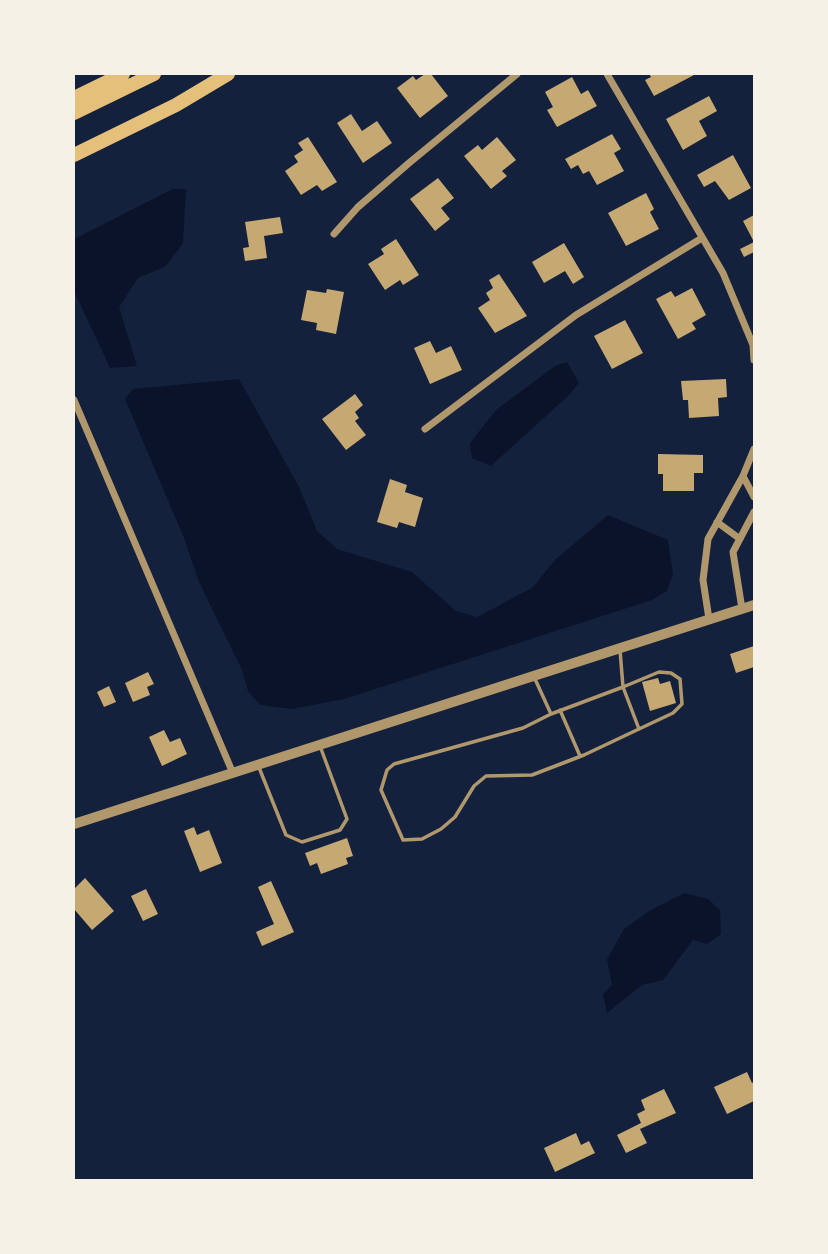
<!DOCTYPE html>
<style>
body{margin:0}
#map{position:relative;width:828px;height:1254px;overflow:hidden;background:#14213d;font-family:Quicksand,sans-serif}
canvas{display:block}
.frame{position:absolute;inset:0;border:75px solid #f6f1e7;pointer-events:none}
</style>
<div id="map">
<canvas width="828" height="1254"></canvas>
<div class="frame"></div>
</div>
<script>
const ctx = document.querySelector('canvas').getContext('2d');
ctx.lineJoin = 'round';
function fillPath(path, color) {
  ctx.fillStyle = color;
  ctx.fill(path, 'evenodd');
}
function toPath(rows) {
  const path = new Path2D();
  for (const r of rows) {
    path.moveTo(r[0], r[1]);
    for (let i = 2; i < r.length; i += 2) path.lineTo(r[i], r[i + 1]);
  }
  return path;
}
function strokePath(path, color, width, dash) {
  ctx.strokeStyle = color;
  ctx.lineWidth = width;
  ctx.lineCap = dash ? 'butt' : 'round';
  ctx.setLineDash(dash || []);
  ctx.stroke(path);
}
fillPath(toPath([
 [173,189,186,189,183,243,166,266,138,278,119,307,137,366,110,368,74,291,74,239],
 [567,362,579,383,568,396,491,466,472,458,470,443,496,410,555,366],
 [239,379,299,487,317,531,337,549,412,572,456,611,477,617,532,588,555,560,608,515,668,540,673,574,667,591,652,600,344,699,292,709,260,705,248,691,242,670,199,582,184,538,125,399,133,389],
 [684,893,708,899,720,910,721,934,707,944,693,940,663,980,642,985,607,1013,603,994,612,985,607,959,624,929,649,911]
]), '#0b132b');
fillPath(toPath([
 [425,74,431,74,448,96,420,118,397,88,413,76,416,80],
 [649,74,696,74,654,96,645,80,651,77],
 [572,77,581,94,588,90,597,106,557,127,547,110,553,107,545,92],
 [709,96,717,111,699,121,707,136,683,150,666,119],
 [351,114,362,131,377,121,392,143,363,163,337,123],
 [612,134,621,149,614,153,624,171,597,185,589,171,583,174,578,165,571,169,565,159],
 [308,137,337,182,322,191,317,185,301,195,285,171,298,162,294,156,303,150,298,143],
 [497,137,516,160,502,171,507,176,491,189,464,156,478,145,482,150],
 [733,155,751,188,729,200,715,181,704,187,697,175],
 [438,178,454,198,441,208,450,219,435,231,410,199],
 [646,193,654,209,650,212,659,229,626,246,608,213],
 [754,215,754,252,744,257,740,249,754,242,743,221],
 [280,217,283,233,264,236,267,258,245,261,243,248,249,247,245,222],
 [396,239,419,275,403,285,400,280,385,290,368,264,384,254,381,249],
 [564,243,584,277,573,284,565,271,544,283,532,262],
 [499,274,527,316,495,333,478,308,490,300,486,293,493,288,489,280],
 [692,288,706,315,692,323,696,329,678,339,656,299,671,291,675,297],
 [327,289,344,292,336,334,316,330,317,323,301,320,307,290,326,293],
 [625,320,643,353,612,369,594,336],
 [430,341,436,353,451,346,462,370,430,384,414,348],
 [726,379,727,397,718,398,719,416,689,418,688,400,683,400,681,381],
 [355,394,363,405,355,412,359,418,355,421,366,435,346,450,322,419],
 [658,454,703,455,703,473,694,473,694,491,663,491,663,474,658,474],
 [390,479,407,485,405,492,423,498,415,527,399,522,397,528,377,522],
 [754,646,754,667,736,673,730,654],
 [148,672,154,684,147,687,150,695,133,702,125,683],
 [658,678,660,684,670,681,676,703,650,711,642,682],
 [109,686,116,702,104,707,97,692],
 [164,730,170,742,180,738,187,754,162,766,149,737],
 [194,827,197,835,209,830,222,863,200,872,184,831],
 [347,838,353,856,346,858,348,864,321,874,317,863,310,866,305,853],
 [85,878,114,911,92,930,74,909,74,889],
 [271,881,294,932,262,946,256,932,274,924,258,887],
 [146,889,158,914,143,921,131,896],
 [747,1072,752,1083,754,1082,754,1101,727,1114,714,1087],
 [664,1089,676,1113,640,1129,647,1143,626,1153,617,1135,641,1123,637,1114,645,1110,641,1100],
 [576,1133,581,1145,589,1141,595,1153,555,1172,544,1148]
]), '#c6a872');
strokePath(toPath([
 [535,679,551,714,623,687,620,650],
 [560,710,580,756],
 [551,714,523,728,394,764,387,770,381,790,403,840,422,839,441,829,455,817,474,786,486,776,532,775,584,755,639,729,673,713,682,704,680,679,671,673,659,672,623,687,639,729],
 [258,765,286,835,302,842,340,830,347,819,320,746]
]), '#b1986c', 3.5);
strokePath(toPath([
 [607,74,723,273,753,345,754,360],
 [334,234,358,207,409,163,517,74],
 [74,400,232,771],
 [425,429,576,315,702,238],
 [743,476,754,497],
 [717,522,740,539],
 [742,609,733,552,754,512],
 [709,619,703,580,708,539,743,476,754,449]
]), '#b1986c', 7);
strokePath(toPath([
 [74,824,754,605]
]), '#b1986c', 10);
strokePath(toPath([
 [74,98,123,74],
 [74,113,154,74],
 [74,155,176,105,228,74]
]), '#e5c07b', 14);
</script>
